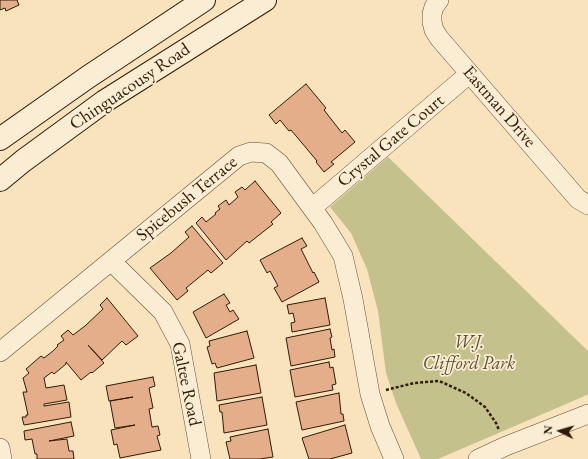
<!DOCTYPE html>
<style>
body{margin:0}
#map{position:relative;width:588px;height:459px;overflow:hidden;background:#f8e3bd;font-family:"EB Garamond",serif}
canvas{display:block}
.north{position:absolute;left:540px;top:411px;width:40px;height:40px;-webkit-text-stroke:3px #faedd4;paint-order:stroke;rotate:275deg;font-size:11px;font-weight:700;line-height:16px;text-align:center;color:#311a06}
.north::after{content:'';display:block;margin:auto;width:14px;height:18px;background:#311a06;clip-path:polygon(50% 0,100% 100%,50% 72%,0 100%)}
</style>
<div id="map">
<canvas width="588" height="459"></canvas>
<div class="north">N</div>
</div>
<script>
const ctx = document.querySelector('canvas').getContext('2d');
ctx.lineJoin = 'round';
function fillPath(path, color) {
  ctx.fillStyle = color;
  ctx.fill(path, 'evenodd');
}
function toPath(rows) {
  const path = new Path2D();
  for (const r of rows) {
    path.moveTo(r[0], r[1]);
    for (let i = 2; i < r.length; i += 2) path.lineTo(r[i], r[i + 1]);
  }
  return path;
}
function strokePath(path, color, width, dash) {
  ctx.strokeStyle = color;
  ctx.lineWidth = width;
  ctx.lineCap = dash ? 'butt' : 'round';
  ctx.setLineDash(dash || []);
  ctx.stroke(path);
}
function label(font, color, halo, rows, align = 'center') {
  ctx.font = font + ' "EB Garamond",serif';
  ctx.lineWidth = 3.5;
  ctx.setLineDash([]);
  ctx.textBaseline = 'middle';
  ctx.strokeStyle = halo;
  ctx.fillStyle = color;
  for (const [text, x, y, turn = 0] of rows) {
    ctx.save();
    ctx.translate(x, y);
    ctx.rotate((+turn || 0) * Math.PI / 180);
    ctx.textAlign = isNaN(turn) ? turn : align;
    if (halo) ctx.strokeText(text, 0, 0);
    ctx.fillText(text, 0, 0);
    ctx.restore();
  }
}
fillPath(toPath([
 [388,157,588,351,588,394,587,395,438,459,421,459,396,403,386,373,378,311,367,269,351,233,330,207]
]), '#c4c18d');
const building = toPath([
 [0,0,17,0,19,5,6,11,5,8,0,10,0,0],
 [306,84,326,108,324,110,342,133,345,130,355,142,331,162,334,164,324,172,316,162,317,161,307,149,291,130,289,131,280,120,276,124,269,115,306,84],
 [255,181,281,213,271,222,273,224,249,243,247,241,226,260,196,223,202,217,206,222,216,214,215,213,220,209,218,206,226,200,229,205,238,197,235,192,242,187,245,190,255,181],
 [192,226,223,263,211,273,208,270,186,288,188,291,177,300,150,268,171,253,189,237,185,232,192,226],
 [302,238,307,246,301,249,313,273,314,272,319,282,282,302,274,288,278,286,270,271,267,273,260,260,302,238],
 [224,294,230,303,226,305,230,312,233,310,239,319,206,338,193,312,224,294],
 [107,298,138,336,126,345,122,341,102,360,88,345,104,363,92,373,91,372,81,380,66,362,66,364,54,374,52,372,44,378,46,388,64,385,67,400,44,404,44,406,69,402,71,417,24,425,22,417,26,417,26,415,28,415,23,392,27,392,23,378,29,373,26,369,41,356,44,358,53,351,58,346,57,345,64,340,61,336,68,330,73,335,85,326,103,309,100,305,107,298],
 [325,298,330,325,292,332,291,323,295,322,293,313,289,314,287,305,325,298],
 [330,329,332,337,330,338,332,350,334,349,335,357,291,366,286,338,330,329],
 [247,331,254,358,217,368,215,363,212,364,207,347,210,346,209,341,247,331],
 [329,362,330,368,333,367,336,384,332,385,333,390,295,397,290,370,329,362],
 [256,365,261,393,217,401,214,373,256,365],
 [153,377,155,386,149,388,153,408,149,409,152,427,158,426,160,435,157,436,161,450,120,458,117,444,114,445,111,430,135,425,115,428,110,401,133,397,109,401,106,386,153,377],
 [339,393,341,414,343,414,344,421,302,430,296,402,339,393],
 [262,397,267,425,224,433,222,412,220,412,219,405,262,397],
 [71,422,74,436,49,441,67,439,69,451,73,451,74,459,37,459,37,454,35,454,32,439,25,440,24,431,71,422],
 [345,425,352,453,330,459,309,459,302,438,345,425],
 [268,429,273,457,260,459,230,459,226,442,231,441,230,437,268,429]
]);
fillPath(building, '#e5ae8b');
strokePath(building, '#311a06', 1);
const street = toPath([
 [439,0,434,7,432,14,432,22,434,30,439,38,578,199,588,205],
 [312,208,469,74],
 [111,261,163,312,180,344,201,459],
 [0,352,239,156,251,152,266,153,279,163,323,223,343,256,353,299,370,394,380,426,394,459],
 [0,448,2,459],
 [478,459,506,446,588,414]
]);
const secondary = toPath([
 [0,139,88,77,204,0],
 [0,180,23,161,105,101,265,0]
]);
strokePath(street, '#634c34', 20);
strokePath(secondary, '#311a06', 24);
strokePath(toPath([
 [386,390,414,383,439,381,466,393,485,407,496,423,499,430]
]), '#311a06', 2.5, [3, 2]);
strokePath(street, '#faedd4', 19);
strokePath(secondary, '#faedd4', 22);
label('18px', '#311a06', '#faedd4', [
 ["Chinguacousy Road",130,87,-34],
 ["Eastman Drive",499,107,49],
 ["Crystal Gate Court",391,141,-40],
 ["Spicebush Terrace",187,199,-39],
 ["Galtee Road",186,384,78]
]);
label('italic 18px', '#5d4c2e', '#faedd4', [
 ["W.J.",469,343],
 ["Clifford Park",469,364]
]);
</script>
